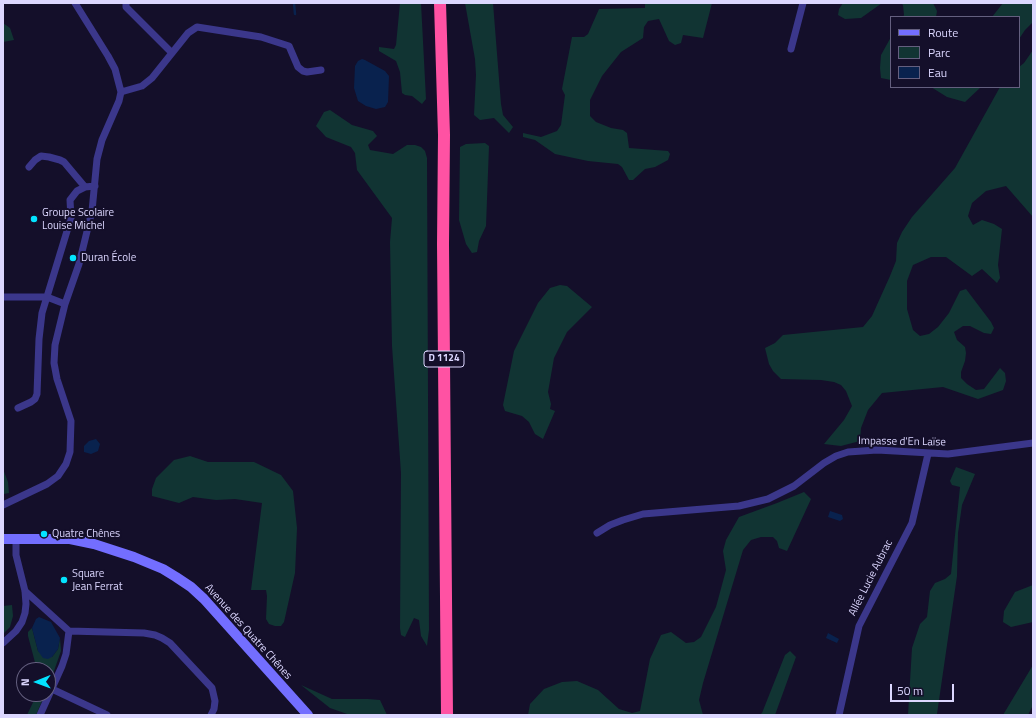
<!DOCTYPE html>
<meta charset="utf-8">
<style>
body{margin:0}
#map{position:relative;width:1036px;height:718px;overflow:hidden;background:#140f2a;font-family:"Titillium Web",sans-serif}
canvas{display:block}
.frame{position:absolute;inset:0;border:4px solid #dcd7ff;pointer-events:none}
.legend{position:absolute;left:890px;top:16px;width:130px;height:72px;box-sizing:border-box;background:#140f2a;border:1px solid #645f7f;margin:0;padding:5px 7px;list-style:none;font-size:12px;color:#dcd7ff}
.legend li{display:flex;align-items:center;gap:8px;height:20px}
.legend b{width:20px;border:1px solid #645f7f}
.north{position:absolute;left:16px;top:662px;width:40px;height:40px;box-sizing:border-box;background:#140f2a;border:1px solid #645f7f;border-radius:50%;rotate:269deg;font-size:11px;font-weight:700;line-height:16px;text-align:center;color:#dcd7ff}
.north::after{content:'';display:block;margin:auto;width:14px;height:18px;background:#03e3ff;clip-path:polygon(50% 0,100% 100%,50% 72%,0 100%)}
.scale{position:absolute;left:890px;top:684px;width:64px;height:18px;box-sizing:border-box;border:2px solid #dcd7ff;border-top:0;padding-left:5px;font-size:12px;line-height:14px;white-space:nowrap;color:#dcd7ff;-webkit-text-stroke:3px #140f2a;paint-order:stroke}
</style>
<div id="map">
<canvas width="1036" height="718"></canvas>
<div class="frame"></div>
<ul class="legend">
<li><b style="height:5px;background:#736eff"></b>Route</li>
<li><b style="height:11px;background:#113433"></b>Parc</li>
<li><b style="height:11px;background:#09224e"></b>Eau</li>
</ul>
<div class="north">N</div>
<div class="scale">50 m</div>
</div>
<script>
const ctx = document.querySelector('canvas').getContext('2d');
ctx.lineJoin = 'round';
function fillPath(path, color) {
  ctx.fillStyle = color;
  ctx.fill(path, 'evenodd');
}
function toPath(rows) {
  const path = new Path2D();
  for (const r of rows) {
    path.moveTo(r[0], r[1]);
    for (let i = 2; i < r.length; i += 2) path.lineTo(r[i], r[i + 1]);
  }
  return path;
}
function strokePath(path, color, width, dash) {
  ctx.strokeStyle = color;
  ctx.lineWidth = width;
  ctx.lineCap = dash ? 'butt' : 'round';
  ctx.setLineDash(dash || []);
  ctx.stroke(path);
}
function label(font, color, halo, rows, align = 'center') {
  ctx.font = font + ' "Titillium Web",sans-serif';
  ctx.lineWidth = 4;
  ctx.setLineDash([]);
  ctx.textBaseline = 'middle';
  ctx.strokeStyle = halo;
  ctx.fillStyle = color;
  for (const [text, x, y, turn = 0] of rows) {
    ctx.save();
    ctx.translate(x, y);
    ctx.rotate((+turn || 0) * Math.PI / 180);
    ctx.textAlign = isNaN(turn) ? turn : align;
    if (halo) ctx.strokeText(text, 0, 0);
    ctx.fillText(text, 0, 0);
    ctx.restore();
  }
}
fillPath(toPath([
 [400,3,421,3,426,99,422,104,412,96,405,95,402,93,400,72,396,61,379,51,379,47,394,49,396,45],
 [465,3,493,3,501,104,503,115,513,127,509,133,494,118,480,120,474,115,476,75,475,59],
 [645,3,712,3,703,38,683,35,681,43,675,45,669,41,659,19,648,21,644,27,643,38,621,52,602,76,590,100,590,116,596,122,611,128,623,130,627,133,629,148,668,151,670,154,668,160,655,167,645,169,633,180,629,180,622,167,618,164,588,161,555,154,535,140,523,137,523,133,541,137,557,131,561,125,565,95,562,89,572,37,584,37,588,34,599,9,645,8],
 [843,3,882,3,861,18,845,19,838,15,839,9],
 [901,3,933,3,937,11,936,17,903,17,904,15,903,5],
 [1003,3,1033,3,1033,22,1025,30,1019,39,1019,17,992,17],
 [3,23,10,28,14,40,3,42],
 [891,37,891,80,881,78,880,68,881,55],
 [1033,50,1033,217,1006,186,986,191,972,203,968,216,973,225,982,220,994,224,1002,229,998,265,1000,278,997,283,982,269,972,276,946,257,931,257,913,265,907,281,907,309,913,330,920,336,929,334,938,327,949,313,960,291,966,289,991,322,994,328,991,334,984,333,970,326,963,326,954,332,957,340,965,347,966,353,965,361,961,372,961,378,967,384,976,390,984,389,1000,368,1005,373,1006,381,1003,390,978,399,943,387,882,393,868,410,861,428,860,441,841,446,824,444,844,420,852,406,846,391,841,385,834,382,821,380,781,379,773,371,769,364,765,348,775,343,783,335,863,327,872,316,890,276,896,261,897,243,902,232,912,217,955,168,1000,87,1019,87,1019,67,1024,63],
 [931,87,981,87,965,102,947,97],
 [330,110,352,125,373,131,377,136,368,145,370,150,393,154,407,145,415,145,421,147,425,151,427,158,429,630,427,646,421,636,419,620,414,618,405,637,401,635,400,628,401,473,392,346,390,242,392,218,357,170,355,153,351,147,326,137,316,126,324,112],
 [485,143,489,146,486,226,479,241,477,252,472,253,466,244,459,220,460,147,466,144],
 [560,285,567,286,592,307,567,332,554,358,548,392,551,404,550,409,555,411,543,439,535,434,529,422,522,416,505,411,503,405,514,351,538,303,550,288],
 [190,456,208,462,254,462,281,475,293,491,297,528,295,573,284,622,281,626,275,626,269,624,266,619,267,596,266,590,251,590,262,503,235,499,216,500,193,497,179,503,152,496,152,489,156,478,174,460],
 [956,467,975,474,962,505,958,533,957,576,937,714,908,715,912,648,920,624,927,617,930,591,935,583,945,579,951,574,960,487,952,485,950,481],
 [3,469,8,482,9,493,4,494,3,492],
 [804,492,811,499,787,551,779,548,777,541,773,537,761,537,751,540,743,550,703,683,699,700,703,715,528,715,530,704,544,689,562,682,577,681,598,690,619,709,632,713,640,711,650,659,661,635,671,632,686,643,694,642,701,637,716,607,726,570,723,551,726,540,739,517,777,503],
 [1033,585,1033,622,1011,627,1003,622,1004,611,1015,592],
 [12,605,13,616,10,627,3,634,3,606],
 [32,628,38,651,52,657,58,649,60,638,61,651,48,688,48,670,37,670,28,636,28,632],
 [790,651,796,657,775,715,759,715,762,713,785,655],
 [1033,665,1033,705,1028,715,1003,715],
 [301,685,332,699,368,699,380,700,387,715,350,715,330,708],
 [37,694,45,694,36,715,27,715]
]), '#113433');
fillPath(toPath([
 [362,59,365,60,385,71,389,76,388,102,385,107,376,109,366,106,358,101,354,88,355,66,358,61],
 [96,439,100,444,98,451,91,454,84,452,84,446,89,441],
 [830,511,842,515,843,519,840,521,828,517],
 [39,617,51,622,60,638,58,649,52,657,48,659,43,658,38,651,32,628,36,619],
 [828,633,839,639,837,643,826,638]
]), '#09224e');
strokePath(toPath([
 [294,3,295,14]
]), '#09224e', 2.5);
strokePath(toPath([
 [126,3,126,7,172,53],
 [791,49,803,3],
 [121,92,142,86,152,78,188,33,197,27,261,37,289,46,298,67,303,71,307,72,321,70],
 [29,167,35,160,41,156,49,157,60,160,64,162,85,187],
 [4,297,47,297,65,304],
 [18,408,31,402,35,399,37,394,39,339,42,313,71,218,70,200,77,191,85,187,95,186],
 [3,505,47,484,58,476,66,464,70,452,71,421,57,379,54,363,55,345,65,304,79,264,92,211,97,159,102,140,119,101,121,92,115,69,108,56,75,3],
 [597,533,610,525,623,520,643,514,739,506,768,499,794,486,824,463,836,456,848,452,877,450,948,454,1033,443],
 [25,591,69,631],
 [69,631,144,633,155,635,162,638,170,643,212,688,215,701,214,709,211,715],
 [3,643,16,631,22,622,25,613,26,604,25,591,16,555,16,539],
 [52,689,107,715],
 [40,715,62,666,66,654,69,631],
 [839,715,859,626,912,523,928,454]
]), '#3b378b', 7);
strokePath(toPath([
 [3,539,70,539,94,544,134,557,163,569,176,577,191,587,204,599,308,715]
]), '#736eff', 10);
strokePath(toPath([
 [440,3,444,135,443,244,447,715]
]), '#ff52a3', 12);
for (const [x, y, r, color] of [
 [34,219,4,"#03e3ff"],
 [73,258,4,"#03e3ff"],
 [44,534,4,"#03e3ff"],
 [64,580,4,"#03e3ff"]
]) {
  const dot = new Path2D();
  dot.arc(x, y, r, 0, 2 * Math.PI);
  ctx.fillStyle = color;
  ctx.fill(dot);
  strokePath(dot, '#140f2a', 1.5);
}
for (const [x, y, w] of [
 [444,359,40]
]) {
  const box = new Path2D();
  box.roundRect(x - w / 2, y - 8, w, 16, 3);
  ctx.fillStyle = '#140f2a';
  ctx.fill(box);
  strokePath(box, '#dcd7ff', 1);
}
label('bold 10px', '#dcd7ff', null, [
 ["D 1124",444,359]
]);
label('11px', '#dcd7ff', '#140f2a', [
 ["Groupe Scolaire",42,213],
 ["Louise Michel",42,226],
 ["Duran École",81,258],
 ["Quatre Chênes",52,534],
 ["Square",72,574],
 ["Jean Ferrat",72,587]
], 'left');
label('11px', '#dcd7ff', '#140f2a', [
 ["Impasse d'En Laïse",902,442,1],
 ["Allée Lucie Aubrac",871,578,-63],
 ["Avenue des Quatre Chênes",248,632,48]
]);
</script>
